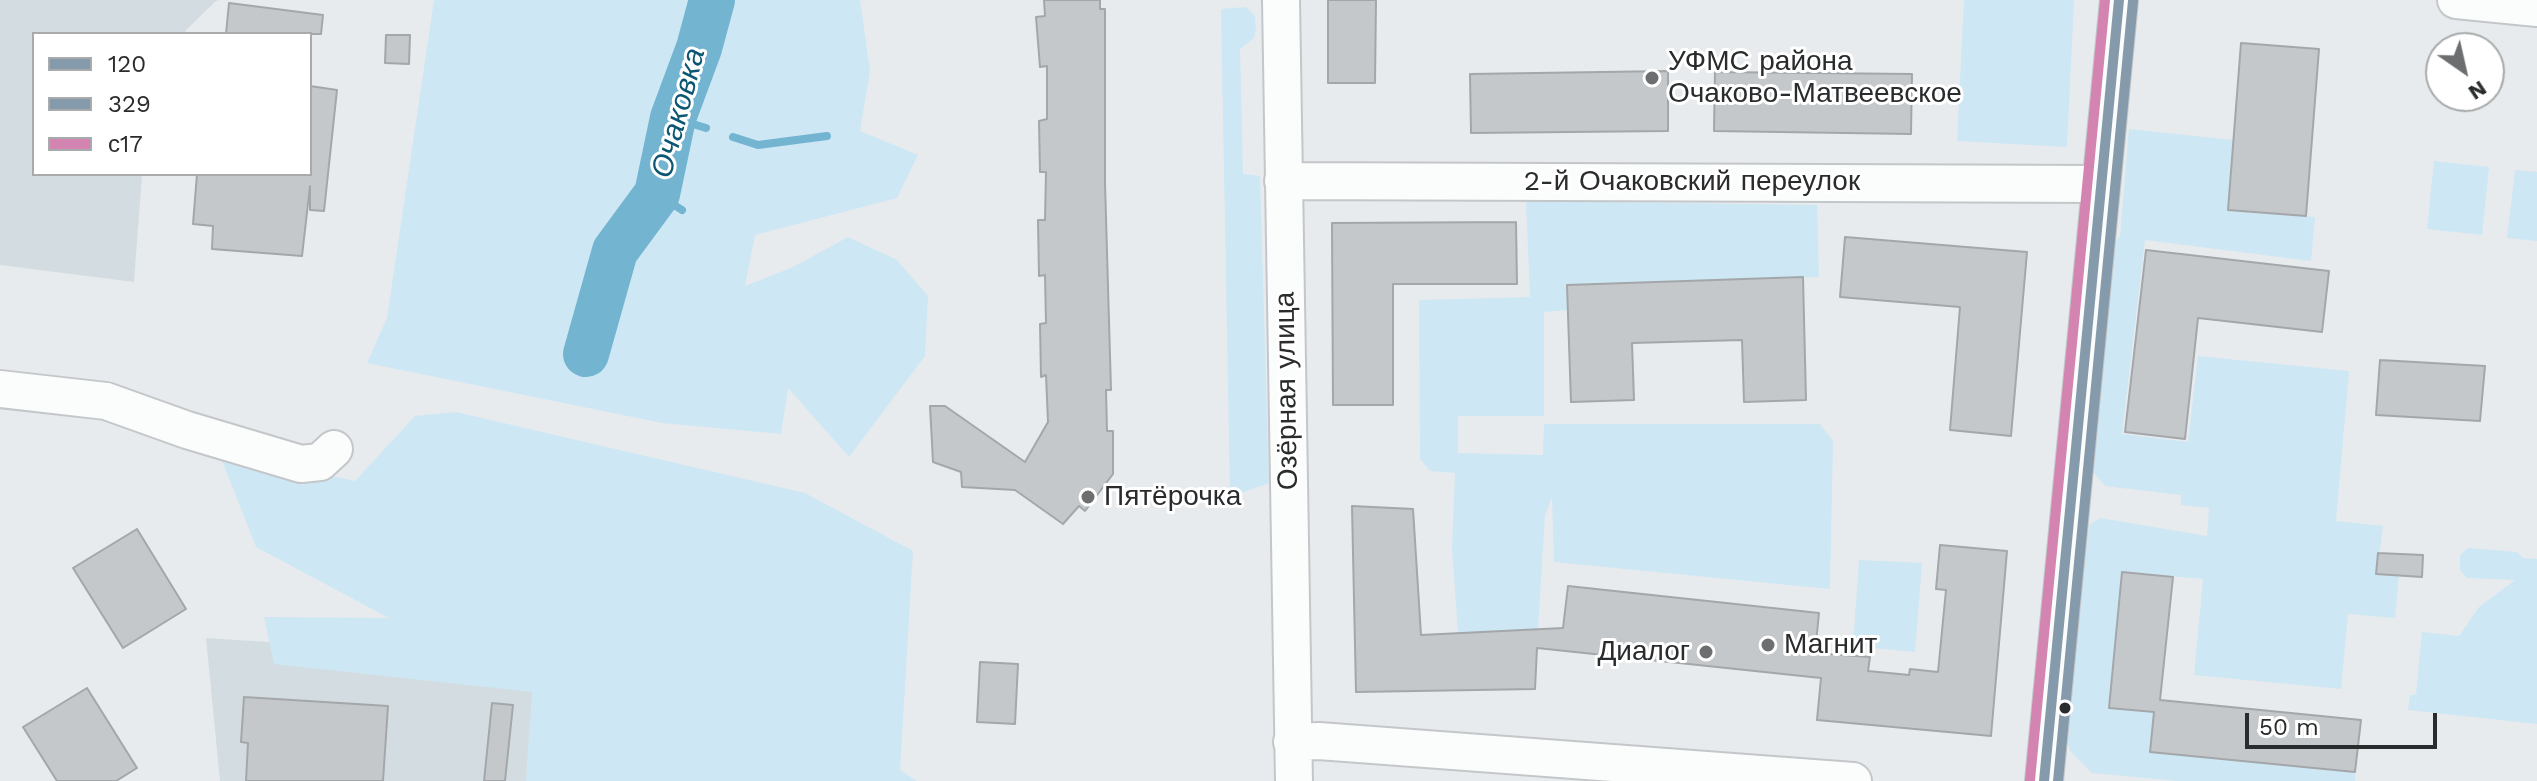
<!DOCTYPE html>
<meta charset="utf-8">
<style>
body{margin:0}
#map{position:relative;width:2537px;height:781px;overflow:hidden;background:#e7ebed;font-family:"Work Sans",sans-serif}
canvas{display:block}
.legend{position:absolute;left:32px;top:32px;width:280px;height:144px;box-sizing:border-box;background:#fff;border:2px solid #a9aaab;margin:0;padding:10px 14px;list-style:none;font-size:24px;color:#292b2d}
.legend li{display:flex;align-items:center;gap:16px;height:40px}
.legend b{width:40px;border:2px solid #a9aaab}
.north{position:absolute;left:2425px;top:32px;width:80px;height:80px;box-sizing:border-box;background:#fff;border:2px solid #a9aaab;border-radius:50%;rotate:146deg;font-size:22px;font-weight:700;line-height:32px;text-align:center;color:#292b2d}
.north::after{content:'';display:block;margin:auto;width:28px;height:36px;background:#6c6e70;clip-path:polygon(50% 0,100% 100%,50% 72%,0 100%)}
.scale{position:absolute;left:2245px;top:713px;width:192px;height:36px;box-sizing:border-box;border:4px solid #292b2d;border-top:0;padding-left:10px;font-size:24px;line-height:28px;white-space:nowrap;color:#292b2d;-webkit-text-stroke:6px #fff;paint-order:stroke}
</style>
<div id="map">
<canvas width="2537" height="781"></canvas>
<ul class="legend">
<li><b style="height:10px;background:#859bab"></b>120</li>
<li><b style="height:10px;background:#859bab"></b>329</li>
<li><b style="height:10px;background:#d484b1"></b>с17</li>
</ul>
<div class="north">N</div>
<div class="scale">50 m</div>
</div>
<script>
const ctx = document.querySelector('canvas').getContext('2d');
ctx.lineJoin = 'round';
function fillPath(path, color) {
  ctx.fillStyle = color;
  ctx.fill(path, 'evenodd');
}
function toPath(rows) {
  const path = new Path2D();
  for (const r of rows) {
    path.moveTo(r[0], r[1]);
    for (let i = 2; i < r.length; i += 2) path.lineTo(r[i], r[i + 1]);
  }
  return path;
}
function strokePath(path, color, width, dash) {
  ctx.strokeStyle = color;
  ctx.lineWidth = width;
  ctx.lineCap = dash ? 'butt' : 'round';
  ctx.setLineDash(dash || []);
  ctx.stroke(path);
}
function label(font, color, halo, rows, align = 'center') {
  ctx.font = font + ' "Work Sans",sans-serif';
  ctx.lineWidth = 6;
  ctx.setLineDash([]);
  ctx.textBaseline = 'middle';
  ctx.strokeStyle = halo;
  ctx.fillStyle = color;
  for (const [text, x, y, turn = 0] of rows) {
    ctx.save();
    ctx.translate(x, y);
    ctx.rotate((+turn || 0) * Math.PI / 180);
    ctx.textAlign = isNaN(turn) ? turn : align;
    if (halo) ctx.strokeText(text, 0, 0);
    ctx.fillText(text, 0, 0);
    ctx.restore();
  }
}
fillPath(toPath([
 [0,0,220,0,216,1,186,30,185,34,34,34,34,174,142,174,134,282,0,265],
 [206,638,566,661,550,781,220,781]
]), '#d3dde1');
fillPath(toPath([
 [434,0,860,0,870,71,860,131,918,155,897,198,755,235,745,286,791,268,848,237,897,260,928,296,925,356,849,457,788,388,781,434,662,423,367,363,387,318],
 [1964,0,2074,0,2067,147,1957,141],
 [1246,7,1255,16,1256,28,1254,38,1240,49,1243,174,1260,176,1269,483,1230,497,1221,9],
 [2129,129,2233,140,2228,210,2315,217,2311,261,2145,240,2122,434,2188,442,2198,356,2349,371,2336,521,2383,526,2377,573,2399,575,2395,618,2348,614,2341,689,2194,675,2203,579,2123,572,2109,707,2154,712,2151,752,2355,772,2355,781,2177,781,2092,773,2070,751,2066,738,2089,525,2100,518,2207,536,2209,508,2181,505,2181,495,2105,486,2090,468,2109,250,2120,236],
 [2434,161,2489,167,2482,235,2427,229],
 [2515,170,2537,172,2537,241,2507,238],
 [1526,201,1817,205,1819,277,1568,285,1568,310,1544,312,1544,416,1458,416,1458,453,1543,455,1544,424,1820,424,1833,441,1830,589,1554,562,1552,497,1545,515,1538,629,1458,633,1452,548,1455,473,1430,471,1420,459,1419,300,1530,297],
 [456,412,805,493,913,551,900,770,917,781,526,781,532,692,274,664,264,617,389,618,256,547,219,453,355,481,415,416],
 [2468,548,2517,552,2523,558,2537,559,2537,724,2408,710,2410,695,2416,695,2422,632,2459,636,2479,607,2515,580,2467,578,2460,570,2460,555],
 [1859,560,1922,563,1915,652,1853,646]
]), '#cee7f4');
strokePath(toPath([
 [673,118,706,128],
 [733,137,758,145,827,136],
 [657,194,682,210]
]), '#73b4d1', 8);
strokePath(toPath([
 [586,354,615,251,657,194,673,118,699,48,712,0]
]), '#73b4d1', 46);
const building = toPath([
 [1044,0,1100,0,1100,9,1105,9,1105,183,1111,390,1106,390,1107,431,1113,431,1113,474,1085,511,1079,506,1063,524,1015,490,962,487,961,472,933,462,930,406,945,406,1025,462,1048,422,1046,375,1041,377,1040,324,1046,323,1045,275,1039,276,1038,220,1045,220,1046,172,1040,172,1039,121,1047,119,1047,66,1040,67,1036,17,1045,16,1044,0],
 [1328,0,1376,0,1375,83,1328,83,1328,0],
 [229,3,323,15,321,34,226,34,229,3],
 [386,35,410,35,409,64,385,63,386,35],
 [2241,43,2319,49,2306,216,2228,210,2241,43],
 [1668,71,1668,131,1471,133,1470,74,1668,71],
 [1715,72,1912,74,1911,134,1714,131,1715,72],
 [310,86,337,90,324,211,310,210,310,186,302,256,212,249,213,226,193,224,197,174,310,174,310,86],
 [1516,222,1517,284,1393,284,1393,405,1333,405,1332,223,1516,222],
 [1845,237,2027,252,2011,436,1950,430,1960,307,1840,297,1845,237],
 [2146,250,2329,271,2322,332,2198,318,2185,439,2125,432,2146,250],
 [1803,277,1806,400,1744,402,1742,340,1632,343,1634,400,1571,402,1567,285,1803,277],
 [2380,360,2485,366,2480,421,2376,415,2380,360],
 [1352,506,1413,509,1421,635,1563,628,1568,586,1819,613,1815,653,1870,657,1868,671,1909,675,1910,669,1938,672,1946,590,1936,589,1940,545,2007,551,1991,736,1817,720,1821,678,1537,648,1535,689,1356,692,1352,506],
 [137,529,186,609,123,648,73,568,137,529],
 [2378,553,2423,555,2422,577,2376,574,2378,553],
 [2122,572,2173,577,2160,700,2361,720,2355,772,2150,752,2154,712,2109,708,2122,572],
 [980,662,1018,664,1015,724,977,722,980,662],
 [87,688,137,768,116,781,57,781,23,727,87,688],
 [244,697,388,706,383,781,246,781,248,743,241,742,244,697],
 [492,703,513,705,505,781,484,781,492,703]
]);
fillPath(building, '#c5c8ca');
strokePath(building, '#a4a7a9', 2);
const minor = toPath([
 [1281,0,1294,781],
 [2456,0,2537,8],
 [1283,181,2101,184],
 [0,389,106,401,187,430,301,464,320,462,334,449],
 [1292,742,1319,741,1853,781],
 [2044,781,2119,0]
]);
strokePath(minor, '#c4c7c9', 40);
strokePath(minor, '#fbfcfc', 36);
strokePath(toPath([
 [2044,781,2119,0]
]), '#859bab', 10);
strokePath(toPath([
 [2058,781,2133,1]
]), '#859bab', 10);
strokePath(toPath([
 [2030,780,2105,0]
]), '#d484b1', 10);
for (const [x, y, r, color] of [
 [1652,78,8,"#6c6e70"],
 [1088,497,8,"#6c6e70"],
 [1768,645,8,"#6c6e70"],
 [1706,652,8,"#6c6e70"],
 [2065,708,7,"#292b2d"]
]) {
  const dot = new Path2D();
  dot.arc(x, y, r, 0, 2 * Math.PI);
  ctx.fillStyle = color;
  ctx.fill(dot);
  strokePath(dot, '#fff', 3);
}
label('28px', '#292b2d', '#fff', [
 ["УФМС района",1668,62],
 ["Очаково-Матвеевское",1668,94],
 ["Пятёрочка",1104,497],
 ["Магнит",1784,645],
 ["Диалог",1690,652,"right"]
], 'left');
label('28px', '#292b2d', '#fff', [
 ["2-й Очаковский переулок",1692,182],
 ["Озёрная улица",1287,391,-91]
]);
label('italic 30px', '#0d5673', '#fff', [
 ["Очаковка",679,113,-75]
]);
</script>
